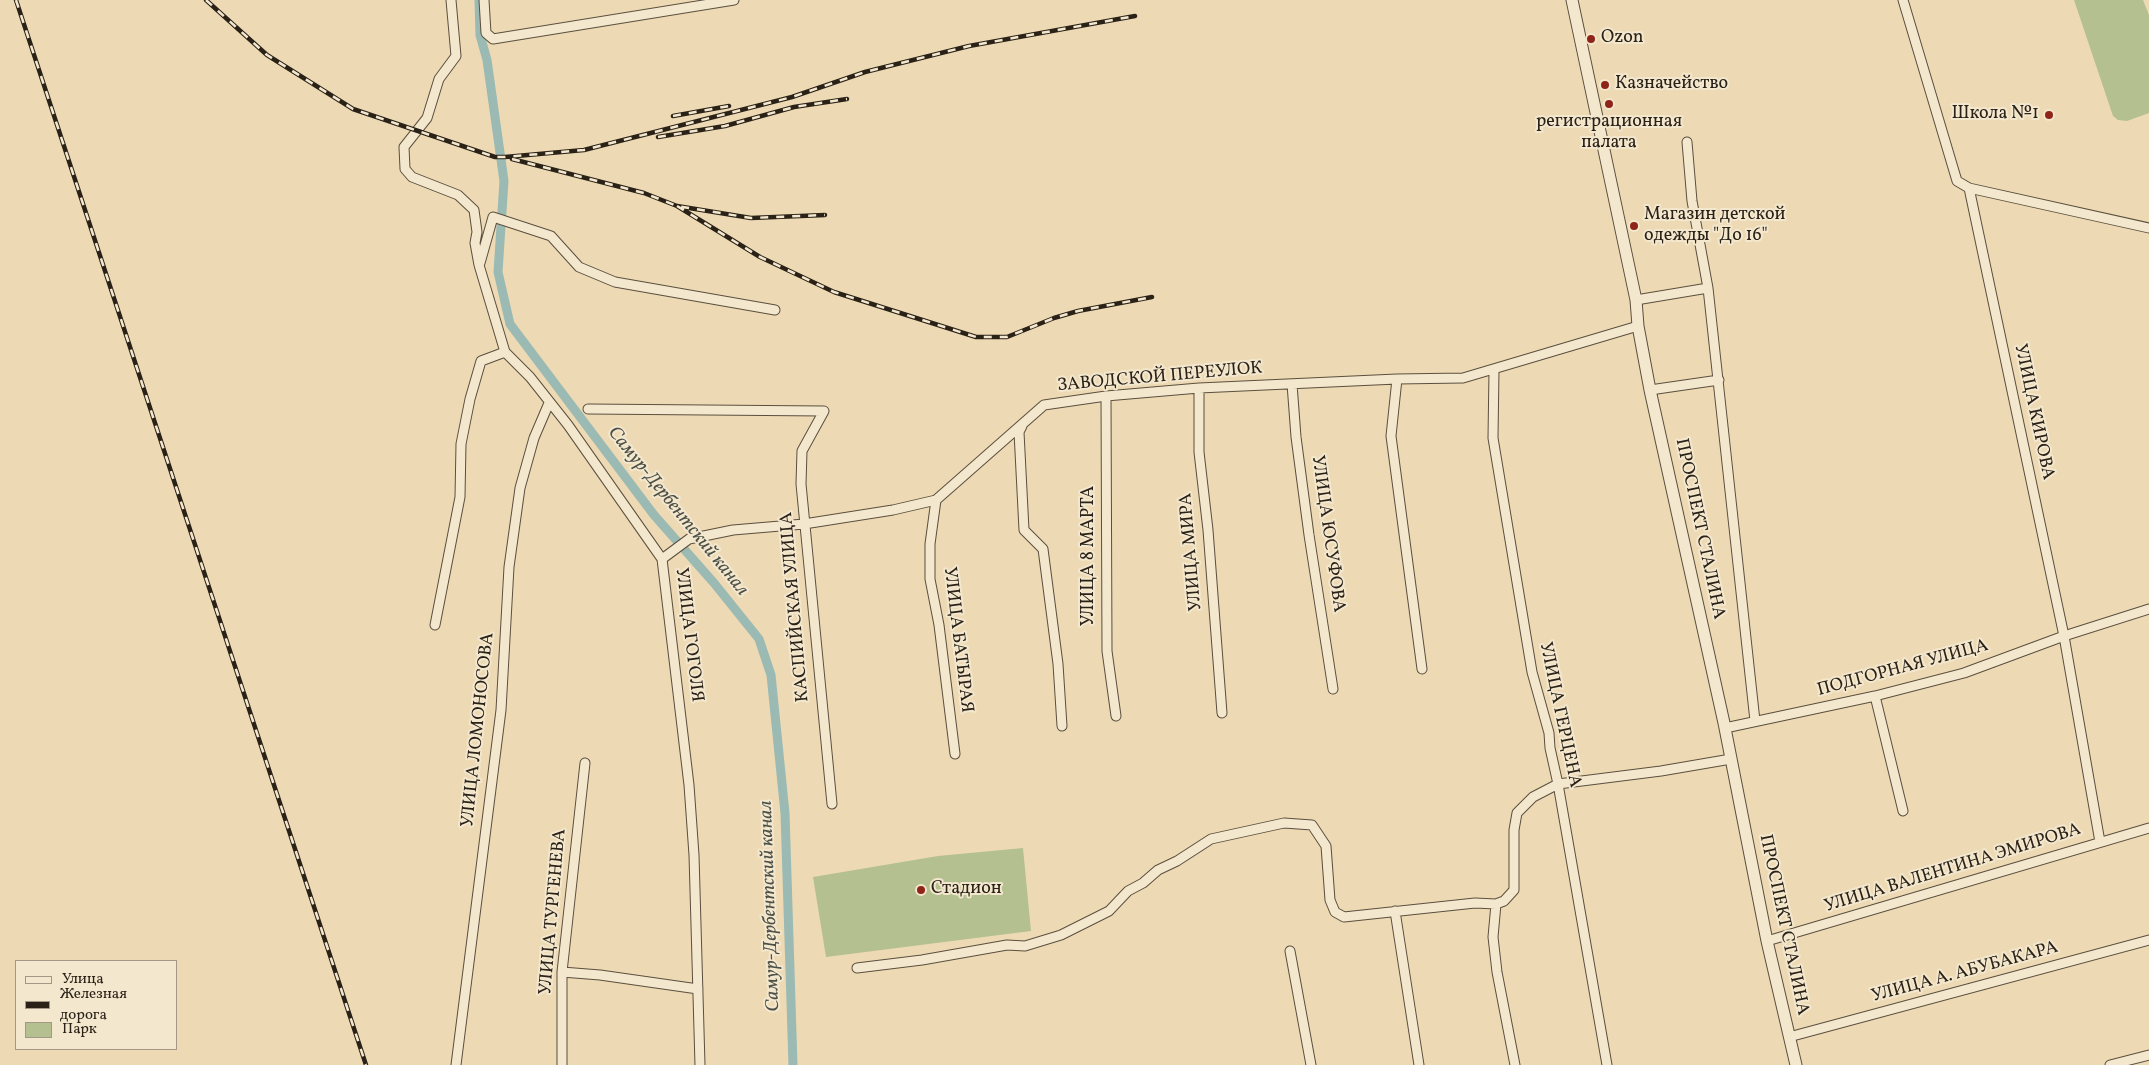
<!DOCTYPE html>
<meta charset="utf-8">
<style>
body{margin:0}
#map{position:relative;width:2149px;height:1065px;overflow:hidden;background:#eddab4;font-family:Vollkorn,serif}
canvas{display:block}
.legend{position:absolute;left:15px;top:960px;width:162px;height:90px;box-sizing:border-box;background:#f3e7ce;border:1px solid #a39885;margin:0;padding:6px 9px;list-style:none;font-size:15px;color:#2a2117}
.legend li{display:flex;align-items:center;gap:10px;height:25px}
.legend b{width:25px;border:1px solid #a39885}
</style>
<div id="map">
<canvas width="2149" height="1065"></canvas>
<ul class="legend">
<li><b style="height:6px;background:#f3e7ce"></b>Улица</li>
<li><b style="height:6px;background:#2a2117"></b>Железная дорога</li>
<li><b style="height:14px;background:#b4c090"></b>Парк</li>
</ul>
</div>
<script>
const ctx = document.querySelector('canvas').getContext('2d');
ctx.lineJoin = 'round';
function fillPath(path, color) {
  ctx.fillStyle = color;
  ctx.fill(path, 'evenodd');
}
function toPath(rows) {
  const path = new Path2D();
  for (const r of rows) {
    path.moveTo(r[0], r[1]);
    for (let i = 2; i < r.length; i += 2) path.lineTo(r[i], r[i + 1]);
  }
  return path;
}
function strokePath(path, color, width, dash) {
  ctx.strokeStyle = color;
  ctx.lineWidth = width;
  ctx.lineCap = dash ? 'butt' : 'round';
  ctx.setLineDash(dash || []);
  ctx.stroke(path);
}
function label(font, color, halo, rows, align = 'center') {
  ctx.font = font + ' Vollkorn,serif';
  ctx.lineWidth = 4;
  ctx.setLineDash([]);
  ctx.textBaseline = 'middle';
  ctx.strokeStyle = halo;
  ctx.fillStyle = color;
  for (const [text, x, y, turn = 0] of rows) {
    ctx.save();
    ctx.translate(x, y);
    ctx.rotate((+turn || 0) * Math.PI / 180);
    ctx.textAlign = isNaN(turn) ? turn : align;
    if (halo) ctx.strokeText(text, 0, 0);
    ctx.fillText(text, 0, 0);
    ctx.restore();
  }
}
fillPath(toPath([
 [2074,0,2143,0,2149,15,2149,113,2127,121,2118,120,2113,116],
 [1023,848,1031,931,826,957,813,877,938,856]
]), '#b4c090');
strokePath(toPath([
 [479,0,480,35,487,60,504,181,498,272,510,324,654,515,714,583,759,639,771,675,785,813,793,1065]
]), '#9abab3', 9);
const minor = toPath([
 [451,0,456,56,439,79,427,118,404,147,405,169,412,177,458,195,474,210,477,232,475,243,479,265,505,352,530,377,568,425,662,559,689,785,694,855,700,1065],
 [484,0,486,33,493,39,734,0],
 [1903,0,1957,181,1969,188,2064,636,2100,842],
 [1687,142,1692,201,1708,288,1755,721],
 [1969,188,2149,228],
 [480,263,493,217,551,236,579,267,615,282,775,310],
 [1636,300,1708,288],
 [1494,370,1493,438,1532,672,1549,733,1550,748,1558,784,1607,1065],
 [1397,379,1391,436,1422,669],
 [1292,384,1296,437,1309,535,1333,689],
 [1199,388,1199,452,1208,530,1222,713],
 [1650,390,1719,380],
 [1106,396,1107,651,1116,716],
 [588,409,824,411,802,451,801,484,832,804],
 [1022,426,1019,432,1024,530,1043,549,1058,664,1062,726],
 [936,500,930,544,930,579,939,625,955,754],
 [662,559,689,539,733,530,804,524,893,510,936,500,1044,405,1106,396,1199,388,1397,379,1463,378,1638,326],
 [435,625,460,497,461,444,470,399,481,361,505,352],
 [1875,696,1903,811],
 [1724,723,1725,728,1875,696,1964,673,2064,636,2149,609],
 [1496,904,1493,937,1497,972,1515,1065],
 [1395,911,1419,1065],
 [1767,941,2149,828],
 [1290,951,1311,1065],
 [857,968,922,960,1007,945,1025,946,1061,935,1109,911,1128,891,1143,883,1158,870,1177,861,1211,839,1284,823,1312,825,1326,846,1330,900,1335,912,1344,917,1475,903,1496,904,1504,901,1514,890,1514,830,1517,813,1533,797,1558,784,1661,771,1731,759],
 [562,972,600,975,698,989],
 [1789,1037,2149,940],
 [456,1065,501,710,509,567,520,488,534,438,549,403],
 [562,1065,562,972,585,763],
 [2110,1065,2149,1055]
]);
const tertiary = toPath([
 [1572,0,1636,300,1638,326,1650,390,1724,723,1767,941,1796,1065]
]);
strokePath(minor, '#5b4f3e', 11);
strokePath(tertiary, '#5b4f3e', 13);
strokePath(minor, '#f3e7ce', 9);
strokePath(tertiary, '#f3e7ce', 11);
const rail = toPath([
 [16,0,366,1065],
 [206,0,267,55,353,109,495,157,505,157,584,150,792,97,865,72,969,46,1135,16],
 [673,116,729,106],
 [658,137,725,126,794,107,847,99],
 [512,159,644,193,677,206,751,218,825,215],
 [677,206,760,257,834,292,976,337,1007,337,1054,318,1078,311,1152,297]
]);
strokePath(rail, '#2a2117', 4.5);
strokePath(rail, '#f3e7ce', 2.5, [8]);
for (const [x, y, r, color] of [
 [1591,39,5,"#8f2418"],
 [1605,85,5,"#8f2418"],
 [1609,104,5,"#8f2418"],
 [2049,115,5,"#8f2418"],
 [1634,226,5,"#8f2418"],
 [921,890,5,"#8f2418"]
]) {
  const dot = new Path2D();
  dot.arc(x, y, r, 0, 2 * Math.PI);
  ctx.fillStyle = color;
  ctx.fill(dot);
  strokePath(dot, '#f3e7ce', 2);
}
label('18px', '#2a2117', '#f3e7ce', [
 ["Ozon",1601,39],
 ["Казначейство",1615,85],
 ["Школа №1",2039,115,"right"],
 ["регистрационная",1609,123,"center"],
 ["палата",1609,144,"center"],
 ["Магазин детской",1644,216],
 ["одежды \"До 16\"",1644,237],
 ["Стадион",931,890]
], 'left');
label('18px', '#2a2117', '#f3e7ce', [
 ["ЗАВОДСКОЙ ПЕРЕУЛОК",1160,378,-5],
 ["УЛИЦА КИРОВА",2033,412,78],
 ["ПРОСПЕКТ СТАЛИНА",1699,529,78],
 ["УЛИЦА ЮСУФОВА",1327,534,82],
 ["УЛИЦА МИРА",1192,552,-95],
 ["УЛИЦА 8 МАРТА",1090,556,-90],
 ["КАСПИЙСКАЯ УЛИЦА",796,607,-95],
 ["УЛИЦА ГОГОЛЯ",688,635,83],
 ["УЛИЦА БАТЫРАЯ",957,640,83],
 ["ПОДГОРНАЯ УЛИЦА",1903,669,-15],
 ["УЛИЦА ГЕРЦЕНА",1559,715,78],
 ["УЛИЦА ЛОМОНОСОВА",479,730,-84],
 ["УЛИЦА ВАЛЕНТИНА ЭМИРОВА",1953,869,-17],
 ["УЛИЦА ТУРГЕНЕВА",554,912,-85],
 ["ПРОСПЕКТ СТАЛИНА",1783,925,78],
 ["УЛИЦА А. АБУБАКАРА",1965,973,-15]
]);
label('italic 19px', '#4c4f46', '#f3e7ce', [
 ["Самур-Дербентский канал",677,512,51],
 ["Самур-Дербентский канал",771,906,-92]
]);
</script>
